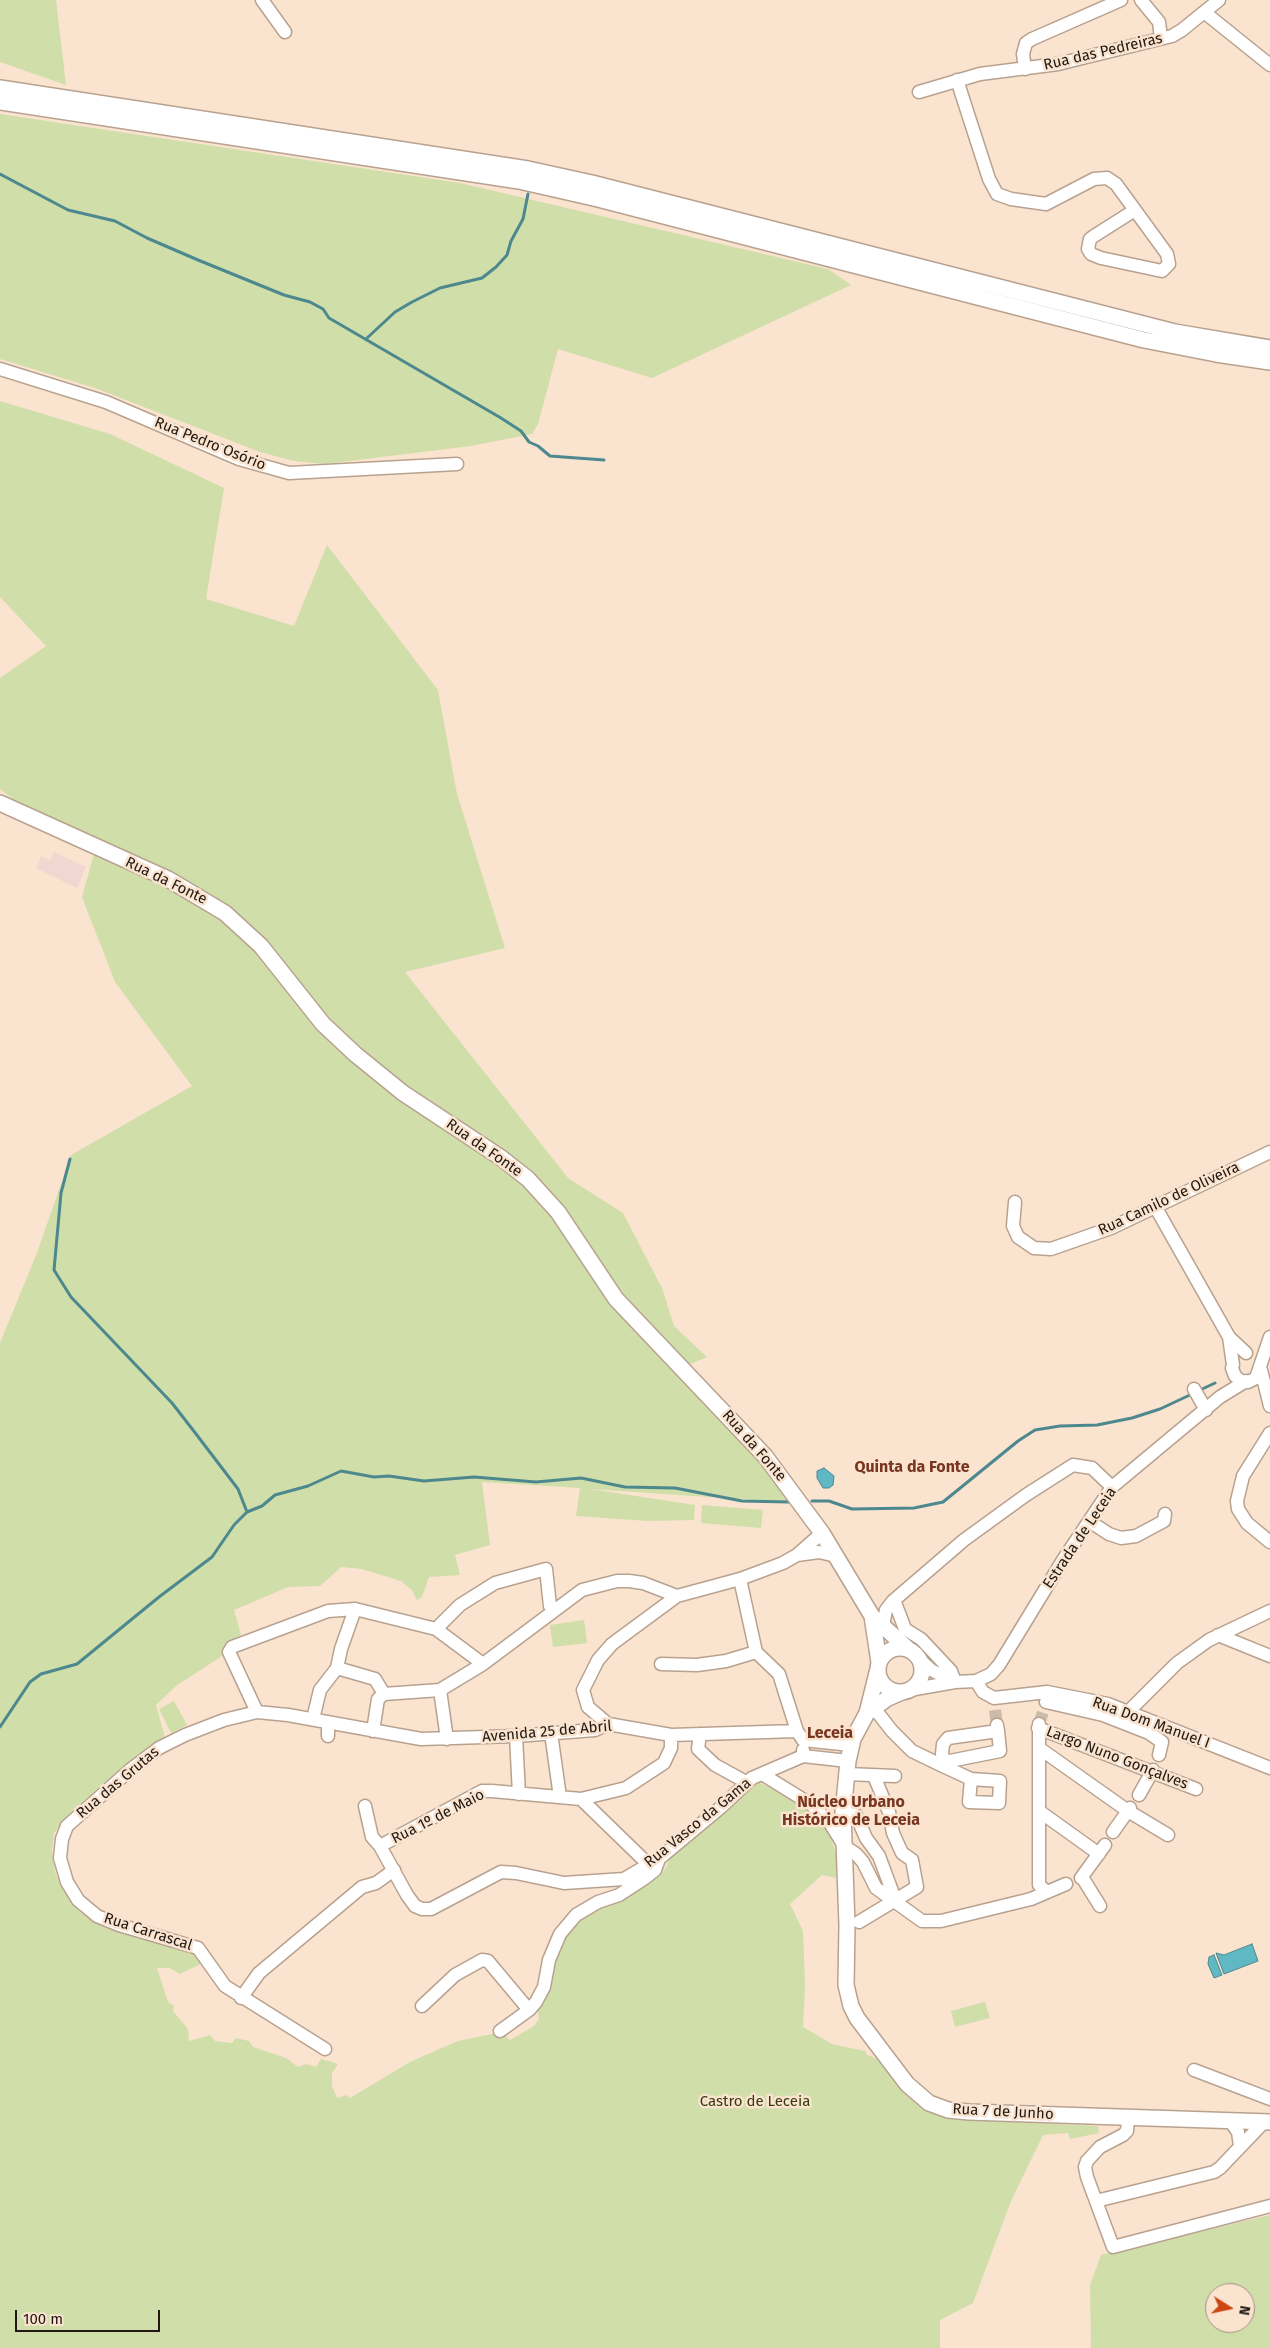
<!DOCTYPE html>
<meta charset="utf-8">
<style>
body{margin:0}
#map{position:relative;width:1270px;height:2348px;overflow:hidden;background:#fae3cf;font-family:"Fira Sans",sans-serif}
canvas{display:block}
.north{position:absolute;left:1205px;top:2283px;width:50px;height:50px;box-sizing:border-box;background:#fae3cf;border:1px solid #a39283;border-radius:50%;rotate:100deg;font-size:14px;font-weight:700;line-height:20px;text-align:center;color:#201811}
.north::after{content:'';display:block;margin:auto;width:18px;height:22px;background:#cd4611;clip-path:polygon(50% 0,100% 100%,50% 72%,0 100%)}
.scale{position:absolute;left:15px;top:2310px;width:145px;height:22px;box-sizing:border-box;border:2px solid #201811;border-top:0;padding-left:6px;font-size:15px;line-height:18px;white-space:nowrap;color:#201811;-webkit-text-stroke:4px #fae3cf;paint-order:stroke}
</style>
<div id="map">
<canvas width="1270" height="2348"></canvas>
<div class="north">N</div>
<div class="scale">100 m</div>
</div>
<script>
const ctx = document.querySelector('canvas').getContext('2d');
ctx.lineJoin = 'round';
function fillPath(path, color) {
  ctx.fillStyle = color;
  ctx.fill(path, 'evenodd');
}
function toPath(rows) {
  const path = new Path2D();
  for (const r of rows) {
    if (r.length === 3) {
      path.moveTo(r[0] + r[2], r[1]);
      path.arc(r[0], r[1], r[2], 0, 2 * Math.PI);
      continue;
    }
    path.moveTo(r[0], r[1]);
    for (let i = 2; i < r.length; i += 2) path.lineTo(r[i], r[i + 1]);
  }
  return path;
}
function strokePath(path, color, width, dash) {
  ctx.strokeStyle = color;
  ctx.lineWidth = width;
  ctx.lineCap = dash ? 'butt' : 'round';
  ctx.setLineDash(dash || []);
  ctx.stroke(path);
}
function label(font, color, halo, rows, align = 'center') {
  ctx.font = font + ' "Fira Sans",sans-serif';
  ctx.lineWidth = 5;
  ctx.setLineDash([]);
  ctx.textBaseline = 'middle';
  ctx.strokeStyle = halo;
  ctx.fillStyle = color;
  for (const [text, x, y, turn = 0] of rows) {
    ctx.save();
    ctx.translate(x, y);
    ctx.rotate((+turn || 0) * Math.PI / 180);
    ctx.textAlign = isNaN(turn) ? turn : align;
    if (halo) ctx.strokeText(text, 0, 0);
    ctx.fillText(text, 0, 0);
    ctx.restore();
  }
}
fillPath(toPath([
 [54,852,86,867,77,888,36,868,41,856,50,860]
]), '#f1d7d1');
fillPath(toPath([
 [0,0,56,0,66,85,0,62],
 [0,114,460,183,828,269,851,285,652,378,558,349,538,424,532,434,471,446,325,464,294,461,260,452,95,388,0,359],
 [0,401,110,434,224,488,206,599,294,626,327,545,438,690,457,794,505,948,405,972,568,1178,623,1213,662,1288,674,1326,707,1357,690,1364,797,1503,590,1489,695,1505,694,1520,648,1521,576,1516,580,1488,482,1482,490,1545,455,1555,460,1575,429,1577,422,1597,417,1600,412,1590,401,1581,362,1569,341,1567,320,1586,288,1587,234,1610,241,1635,230,1641,225,1654,176,1686,156,1705,165,1738,130,1761,70,1813,54,1833,52,1850,55,1872,62,1888,80,1912,94,1922,178,1950,179,1947,193,1953,203,1963,180,1974,170,1968,157,1968,168,2002,174,2006,173,2011,188,2029,189,2041,210,2035,215,2041,232,2043,236,2038,249,2041,253,2047,286,2058,298,2067,306,2064,316,2067,321,2059,338,2064,332,2073,332,2086,337,2098,347,2095,350,2098,410,2062,458,2041,506,2031,506,2037,510,2040,534,2026,539,2019,537,2005,552,1960,573,1923,652,1877,661,1875,667,1866,670,1857,756,1781,773,1789,797,1801,815,1816,829,1833,836,1853,836,1878,822,1875,790,1904,803,1931,805,1986,803,2027,832,2044,865,2051,867,2055,881,2060,932,2111,947,2119,1098,2126,1099,2133,1070,2139,1068,2133,1043,2135,1011,2201,973,2303,940,2320,940,2348,0,2348,0,1343,37,1253,71,1155,192,1086,115,982,82,897,98,840,17,802,0,789,0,678,46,646,0,597],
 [702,1505,763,1510,761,1528,701,1523],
 [584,1620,587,1643,553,1647,550,1625],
 [174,1701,187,1725,171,1733,159,1709],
 [985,2002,990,2018,955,2027,951,2011],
 [1270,2215,1270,2348,1091,2348,1090,2285,1101,2255],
 [1215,2293,1245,2293,1245,2323,1215,2323]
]), '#d0deaa');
const water = toPath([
 [824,1468,834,1476,833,1485,829,1488,823,1488,817,1478,817,1471,824,1468],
 [1252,1944,1258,1961,1224,1974,1216,1953,1224,1955,1252,1944],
 [1214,1955,1222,1975,1214,1978,1208,1964,1209,1957,1214,1955]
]);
fillPath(water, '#5fb8c3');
strokePath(water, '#4c888e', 1);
strokePath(toPath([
 [0,174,68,210,115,221,147,238,198,260,284,295,310,302,323,309,329,318,501,418,521,431,529,442,538,446,550,456,604,460],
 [366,339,395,312,412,302,440,288,482,278,496,267,507,255,511,241,523,219,528,194],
 [70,1159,61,1193,54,1270,71,1297,172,1403,193,1430,238,1489,247,1512],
 [1198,1391,1215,1383],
 [812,1501,829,1501,852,1509,914,1508,943,1502,1018,1441,1035,1430,1060,1426,1097,1425,1132,1418,1160,1409,1192,1394],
 [0,1727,30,1682,41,1674,77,1664,159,1597,212,1557,234,1525,247,1512,262,1506,275,1495,308,1486,341,1471,374,1477,389,1476,424,1481,474,1477,536,1482,581,1478,625,1487,675,1488,742,1501,789,1502]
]), '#4c888e', 3);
strokePath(toPath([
 [995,1710,997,1725],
 [1039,1724,1044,1709]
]), '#cebaa9', 12, [12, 6]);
const minor = toPath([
 [262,0,285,32],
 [1141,0,1159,22,1161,38],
 [1204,12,1270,65],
 [1025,69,1023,54,1026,43,1032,39,1121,0],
 [957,80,989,179,997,194,1011,199,1046,204,1094,179,1107,178,1116,184,1167,254,1169,264,1162,271,1101,258,1091,254,1088,249,1090,239,1094,236,1135,210],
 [919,92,980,74,1058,64,1172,36,1182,30,1219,0],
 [0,369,106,402,239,459,289,473,457,464],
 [1015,1202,1013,1226,1018,1237,1034,1248,1051,1249,1111,1228,1270,1152],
 [1156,1208,1229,1337,1246,1353],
 [1229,1337,1233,1365],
 [1232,1368,1235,1376,1241,1381,1248,1382,1256,1378,1270,1337],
 [1261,1370,1270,1406],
 [1194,1389,1206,1410],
 [1270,1433,1243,1476,1237,1501,1238,1509,1247,1523,1270,1542],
 [1089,1521,1109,1534,1121,1538,1136,1536,1164,1521,1165,1514],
 [797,1555,819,1552,836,1556],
 [740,1579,756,1652],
 [894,1600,905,1629,921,1639,951,1671,955,1682],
 [883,1626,886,1610,893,1601,964,1540,1026,1495,1073,1465,1092,1468,1112,1487],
 [436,1629,460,1605,495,1583,546,1569,550,1606,553,1610],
 [1218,1635,1270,1656],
 [756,1652,779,1674,797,1731,803,1740],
 [919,1659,931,1670,955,1682],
 [483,1664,582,1590,617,1581,629,1581,643,1583,677,1596],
 [661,1664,697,1665,726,1661,756,1652],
 [337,1668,375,1679,384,1694],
 [976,1681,983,1692,994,1698,1047,1692,1108,1704,1270,1768],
 [440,1690,447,1739],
 [909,1690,955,1682,976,1681,991,1674,999,1665,1063,1560,1112,1487,1220,1397,1246,1381],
 [1046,1702,1103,1715,1149,1733,1162,1742,1159,1755],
 [874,1708,892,1731,912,1751,943,1766],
 [257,1712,229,1652,232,1647,328,1611,355,1609,436,1629,483,1664,440,1690,384,1694],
 [1128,1712,1177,1663,1209,1640,1270,1611],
 [313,1719,320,1690,337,1668,341,1649,355,1609],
 [328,1722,328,1736],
 [608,1724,588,1707,583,1690,598,1660,612,1644,677,1596,740,1579,783,1563,797,1555,822,1533],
 [1039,1724,1039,1885,1047,1892],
 [997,1725,998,1731,1000,1751,945,1762,942,1754,943,1744,948,1738,998,1731],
 [1038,1728,1196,1789],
 [373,1731,378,1699,384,1694],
 [551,1733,560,1797],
 [700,1734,698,1749,715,1765,746,1782],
 [516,1736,519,1794],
 [803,1740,851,1745],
 [1039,1748,1128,1811,1168,1835],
 [803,1750,803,1756,848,1761],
 [945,1762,943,1766,971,1779,1000,1781,999,1803,969,1802,971,1779],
 [762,1774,812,1805,830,1823,844,1846,856,1854,863,1862,876,1888,922,1921,941,1921,1031,1899,1066,1884],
 [847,1774,895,1776],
 [1139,1795,1153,1770],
 [581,1799,626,1788,664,1763,671,1748,671,1735],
 [365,1806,372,1837,380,1846,407,1895,415,1906,422,1909,431,1909,501,1872,516,1873,564,1883,624,1879,660,1858,720,1808,752,1778,803,1756],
 [1039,1811,1099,1854],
 [843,1813,856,1815,866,1838,879,1856,895,1899],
 [1113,1832,1130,1808],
 [380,1846,482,1791,492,1791,581,1799,649,1865],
 [1082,1877,1100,1906],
 [1081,1878,1105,1845],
 [859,1922,917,1887,912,1860,902,1853,893,1833,889,1812,874,1776],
 [241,1998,259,1973,362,1887,376,1883,394,1870],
 [422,2006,455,1975,482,1960,488,1961,529,2010],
 [500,2031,529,2010,536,2002,544,1987,549,1960,560,1934,576,1915,598,1902,619,1895,645,1878,655,1870,658,1862],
 [325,2049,225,1986,198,1948,119,1925,97,1916,78,1900,67,1882,60,1858,62,1839,67,1826,130,1770,159,1748,185,1735,224,1720,257,1712,288,1715,421,1739,516,1736,595,1730,608,1724,671,1735,797,1731],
 [1194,2070,1270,2099],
 [1128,2118,1127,2131,1123,2135,1100,2147,1087,2161,1085,2167,1087,2177,1113,2247,1270,2206],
 [1230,2121,1238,2132,1240,2146],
 [1096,2201,1214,2172,1220,2168,1264,2122]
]);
const major = toPath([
 [0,88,528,169,592,183,1175,332,1270,348],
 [0,102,519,181,598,199,1144,340,1216,354,1270,362],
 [0,803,168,879,225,913,261,946,323,1024,355,1054,403,1093,500,1157,528,1179,558,1212,616,1299,765,1456,822,1533,872,1616,909,1650],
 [872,1616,879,1662],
 [900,1670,22],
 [878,1669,867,1713,853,1739,848,1761,843,1813,847,1925,846,1985,851,2006,857,2018,907,2084,929,2103,948,2110,969,2112,1270,2122],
 [867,1713,888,1698,902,1692]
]);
strokePath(minor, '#b8a28f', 15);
strokePath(major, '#b8a28f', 18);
strokePath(minor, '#fff', 12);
strokePath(major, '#fff', 15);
label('15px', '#201811', '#fae3cf', [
 ["Rua das Pedreiras",1103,52,-13],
 ["Rua Pedro Osório",210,444,22],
 ["Rua da Fonte",166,881,26],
 ["Rua da Fonte",484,1148,35],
 ["Rua Camilo de Oliveira",1169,1199,-25],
 ["Rua da Fonte",754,1446,49],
 ["Estrada de Leceia",1080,1538,-56],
 ["Rua Dom Manuel I",1151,1723,20],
 ["Avenida 25 de Abril",547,1732,-5],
 ["Largo Nuno Gonçalves",1117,1758,21],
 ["Rua das Grutas",118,1783,-40],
 ["Rua 1º de Maio",438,1817,-27],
 ["Rua Vasco da Gama",698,1823,-39],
 ["Rua Carrascal",148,1932,18],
 ["Rua 7 de Junho",1003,2112,3]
]);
label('15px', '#343d0d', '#fae3cf', [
 ["Castro de Leceia",755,2102]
]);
label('bold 16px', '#78351f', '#fae3cf', [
 ["Quinta da Fonte",912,1468],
 ["Leceia",830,1734],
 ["Núcleo Urbano",851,1803],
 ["Histórico de Leceia",851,1821]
]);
</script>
